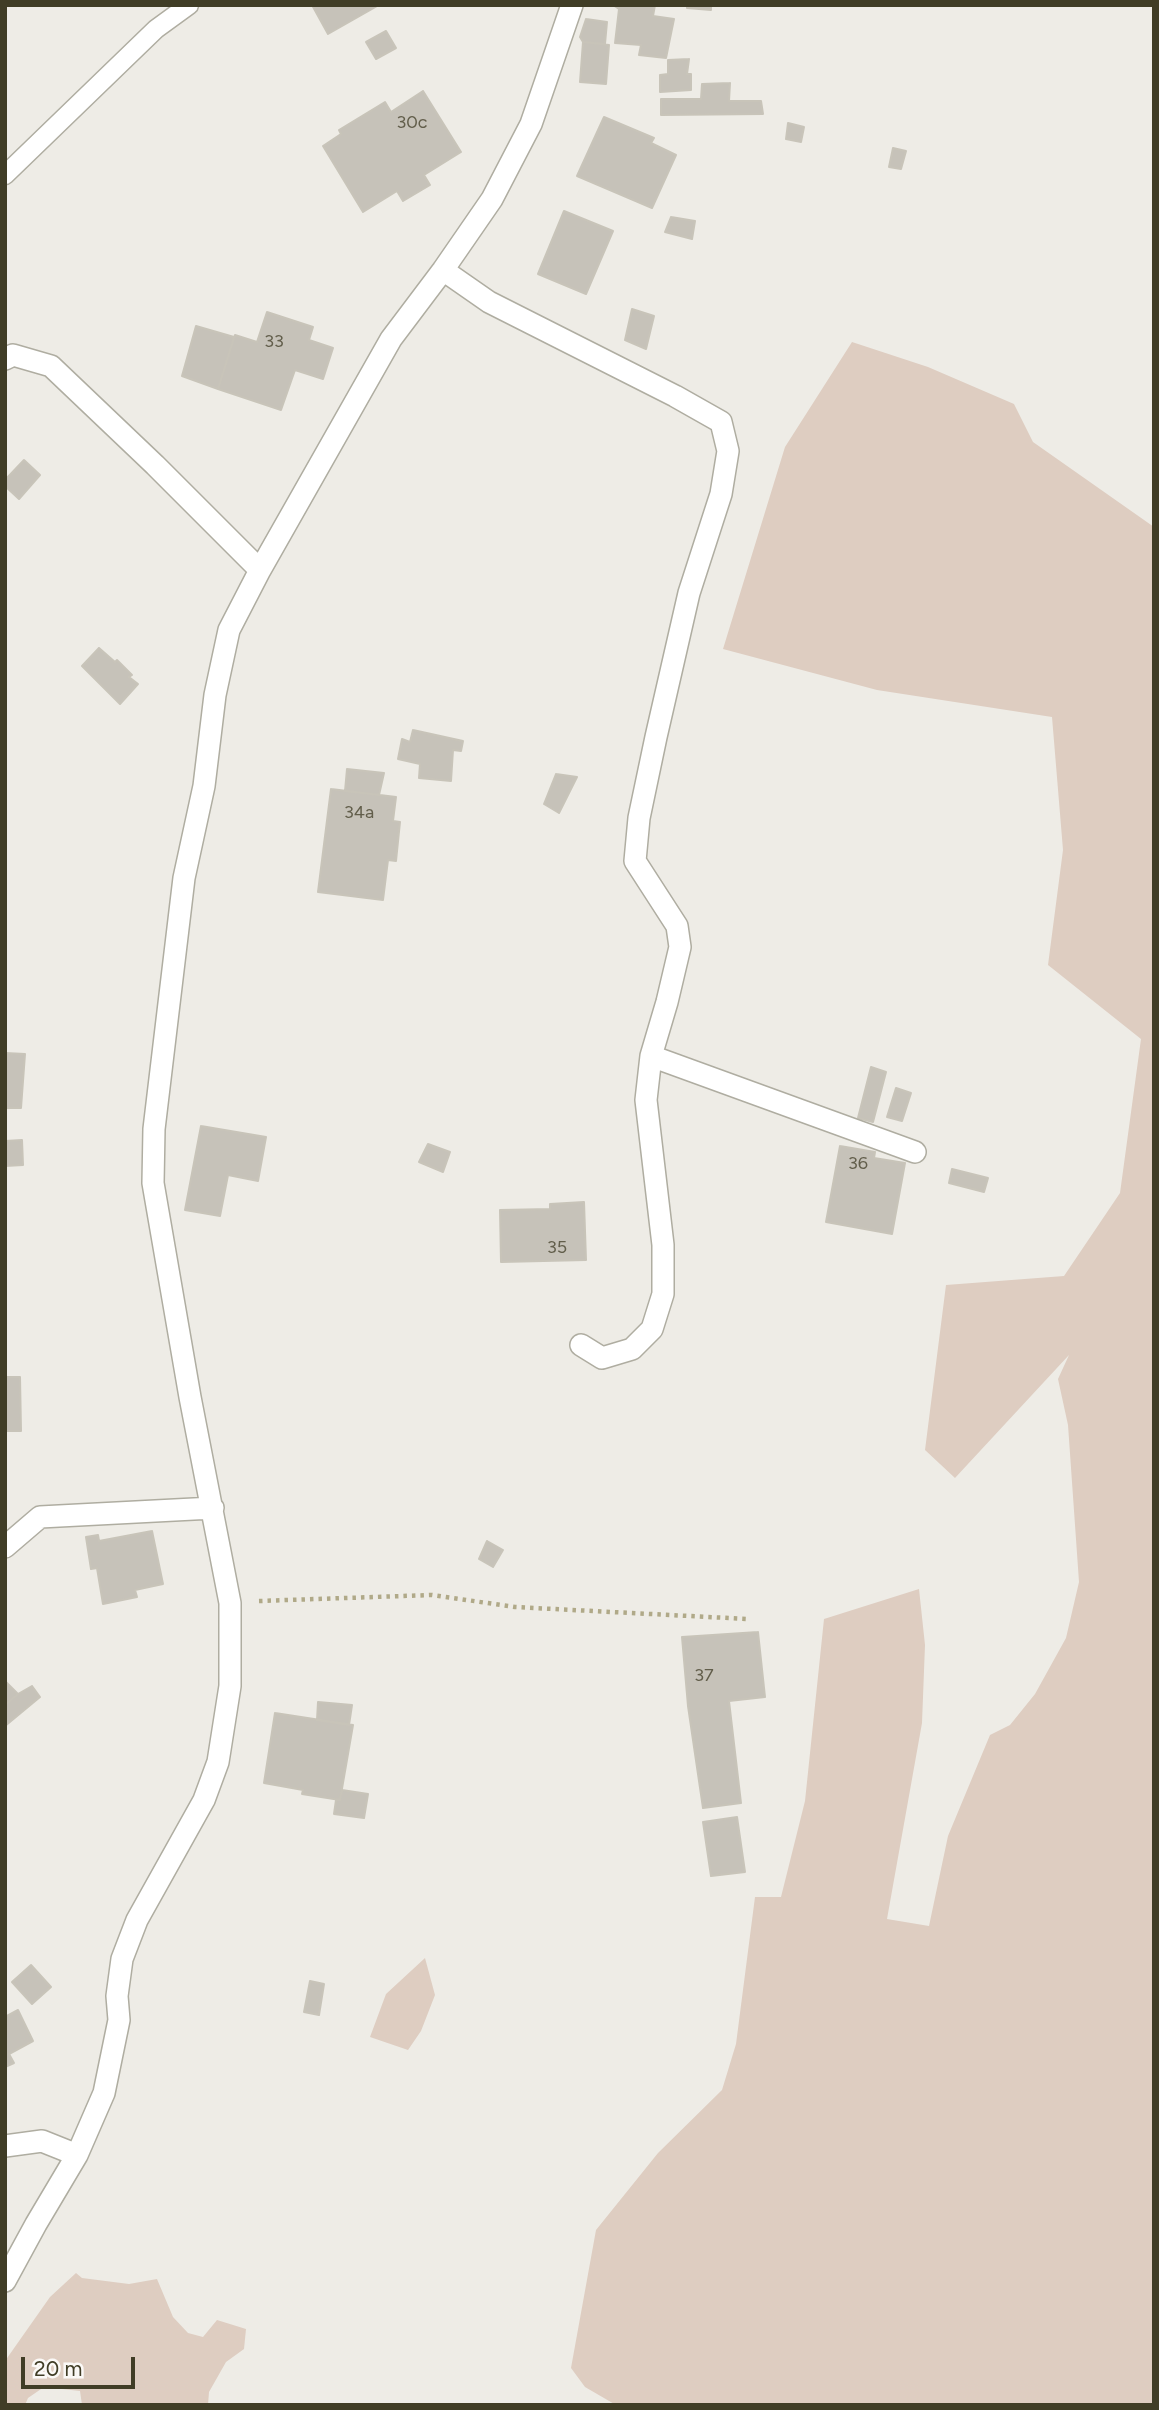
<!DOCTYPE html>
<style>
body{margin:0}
#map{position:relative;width:1159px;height:2410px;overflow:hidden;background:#eeece6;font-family:Figtree,sans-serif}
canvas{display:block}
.frame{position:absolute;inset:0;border:7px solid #403d26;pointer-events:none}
.scale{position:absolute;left:21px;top:2357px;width:114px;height:32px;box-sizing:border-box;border:4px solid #403d26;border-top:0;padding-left:9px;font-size:21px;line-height:24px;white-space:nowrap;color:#403d26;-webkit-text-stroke:5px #fbf9f7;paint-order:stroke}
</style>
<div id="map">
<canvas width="1159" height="2410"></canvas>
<div class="frame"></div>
<div class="scale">20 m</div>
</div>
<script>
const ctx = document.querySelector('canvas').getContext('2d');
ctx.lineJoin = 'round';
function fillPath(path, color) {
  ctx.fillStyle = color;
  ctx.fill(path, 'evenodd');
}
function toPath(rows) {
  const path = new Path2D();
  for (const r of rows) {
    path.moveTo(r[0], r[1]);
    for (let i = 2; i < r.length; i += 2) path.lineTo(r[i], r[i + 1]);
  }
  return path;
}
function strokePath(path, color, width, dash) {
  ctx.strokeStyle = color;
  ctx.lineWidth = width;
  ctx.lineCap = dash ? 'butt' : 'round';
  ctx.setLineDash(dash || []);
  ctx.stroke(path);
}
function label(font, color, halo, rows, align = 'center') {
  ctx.font = font + ' Figtree,sans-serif';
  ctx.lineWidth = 7;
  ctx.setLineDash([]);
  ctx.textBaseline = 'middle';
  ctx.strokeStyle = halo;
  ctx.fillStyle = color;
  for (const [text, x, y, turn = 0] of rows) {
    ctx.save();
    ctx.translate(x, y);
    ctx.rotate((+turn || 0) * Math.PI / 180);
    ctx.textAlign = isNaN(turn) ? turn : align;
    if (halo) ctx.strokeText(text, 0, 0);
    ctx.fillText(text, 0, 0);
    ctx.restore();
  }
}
fillPath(toPath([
 [852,342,928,367,1014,404,1033,442,1154,527,1154,2405,616,2405,585,2387,571,2368,596,2230,658,2153,722,2090,736,2044,755,1897,781,1897,805,1801,824,1619,919,1589,925,1645,922,1723,887,1919,929,1926,948,1836,990,1735,1010,1725,1035,1694,1066,1638,1079,1582,1068,1425,1058,1379,1069,1355,955,1478,925,1450,946,1285,1064,1276,1120,1193,1141,1039,1048,965,1063,850,1052,717,877,690,723,649,785,447],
 [425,1958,435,1995,421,2031,408,2050,370,2037,386,1994],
 [76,2273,82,2278,129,2284,157,2279,173,2317,188,2333,203,2337,217,2320,246,2329,244,2349,226,2362,209,2392,208,2405,82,2405,80,2391,44,2387,28,2398,25,2405,5,2405,5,2361,50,2297]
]), '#decdc1');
const building = toPath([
 [312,5,379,5,328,34,312,5],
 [613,5,655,5,653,16,674,19,666,58,639,55,641,45,615,43,619,9,613,5],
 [687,5,711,5,711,10,687,8,687,5],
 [586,19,607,22,605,44,583,42,580,37,586,19],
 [386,31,396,48,376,59,366,42,386,31],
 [583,42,609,45,606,84,580,82,583,42],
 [689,59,687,74,691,74,691,90,660,92,660,75,668,74,668,60,689,59],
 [730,83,729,101,761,101,763,114,661,115,661,99,701,99,702,84,730,83],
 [423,91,461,152,424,175,430,185,403,201,397,191,363,212,323,146,341,134,339,130,385,102,391,112,423,91],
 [604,117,654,138,651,143,676,155,652,208,577,176,604,117],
 [788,123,804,127,801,142,786,139,788,123],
 [893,148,906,151,901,169,889,167,893,148],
 [564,211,613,231,586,294,538,274,564,211],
 [671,217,695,221,692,239,665,232,671,217],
 [632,309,654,316,646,349,625,340,632,309],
 [267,312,313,327,309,340,333,348,323,379,295,370,281,410,218,389,235,335,257,342,267,312],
 [196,326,234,337,218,389,182,376,196,326],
 [24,460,40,475,19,499,5,486,5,480,24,460],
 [99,648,115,662,117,660,132,675,129,677,138,684,120,704,82,666,99,648],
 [413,730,463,741,461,751,453,750,451,781,419,778,420,764,398,759,402,739,410,742,413,730],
 [347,769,384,773,379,795,345,791,347,769],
 [556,774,577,777,559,813,544,804,556,774],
 [331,789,396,797,393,821,400,822,396,861,388,860,383,900,318,892,331,789],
 [5,1053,25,1054,21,1108,5,1108,5,1053],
 [871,1067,886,1072,873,1122,858,1118,871,1067],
 [896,1088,911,1093,902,1121,887,1117,896,1088],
 [201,1126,266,1137,258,1181,228,1175,220,1216,185,1210,201,1126],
 [22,1140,23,1165,5,1166,5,1141,22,1140],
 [428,1144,450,1152,443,1172,419,1162,428,1144],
 [840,1146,875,1152,874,1158,905,1163,892,1234,826,1222,840,1146],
 [952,1169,988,1178,984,1192,949,1183,952,1169],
 [584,1202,586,1260,501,1262,500,1210,550,1209,550,1204,584,1202],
 [5,1377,20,1377,21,1431,5,1431,5,1377],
 [152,1531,163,1584,135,1590,137,1597,103,1604,97,1568,91,1569,86,1537,98,1535,99,1541,152,1531],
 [487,1541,503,1550,493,1567,479,1559,487,1541],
 [758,1632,765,1697,729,1701,741,1803,703,1808,688,1706,682,1637,758,1632],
 [5,1681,18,1694,5,1705,5,1681],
 [32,1686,40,1697,5,1726,5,1705,18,1694,32,1686],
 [318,1702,352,1705,349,1725,317,1720,318,1702],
 [275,1713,353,1725,340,1800,302,1794,303,1790,264,1783,275,1713],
 [342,1790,368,1794,364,1818,334,1814,336,1800,340,1800,342,1790],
 [737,1817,745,1872,711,1876,703,1822,737,1817],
 [31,1965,51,1987,32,2004,12,1982,31,1965],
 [310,1981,324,1984,319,2015,304,2012,310,1981],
 [18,2010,33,2041,9,2054,14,2063,5,2067,5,2017,18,2010]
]);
fillPath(building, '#c6c2b9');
strokePath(building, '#c8c4b9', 2);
const service = toPath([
 [5,175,156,29,189,5]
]);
const minor = toPath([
 [443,270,489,302,675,396,721,422,728,451,721,494,689,593,656,737,639,818,635,861,677,926,680,947,667,1002,651,1056,646,1100,663,1245,663,1294,652,1329,632,1349,602,1358,581,1345],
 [5,359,13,355,51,366,155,465,260,570],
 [651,1056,915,1152],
 [5,1547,40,1517,213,1508],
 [5,2146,42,2141,77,2155],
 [5,2281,36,2224,77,2155,104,2093,119,2020,117,1996,122,1959,137,1920,204,1800,218,1762,230,1686,230,1603,190,1397,153,1183,154,1129,184,878,204,786,215,695,229,630,260,570,391,339,443,270,492,199,531,124,572,5]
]);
strokePath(service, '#afada1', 21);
strokePath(minor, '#afada1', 24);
strokePath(toPath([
 [259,1601,432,1595,515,1607,748,1619]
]), '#b0a988', 4.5, [3.5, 5]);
strokePath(service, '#fff', 18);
strokePath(minor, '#fff', 21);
label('18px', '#625e4b', null, [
 ["30c",412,123],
 ["33",274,342],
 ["34a",359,813],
 ["36",858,1164],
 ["35",557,1248],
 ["37",704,1676]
]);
</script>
